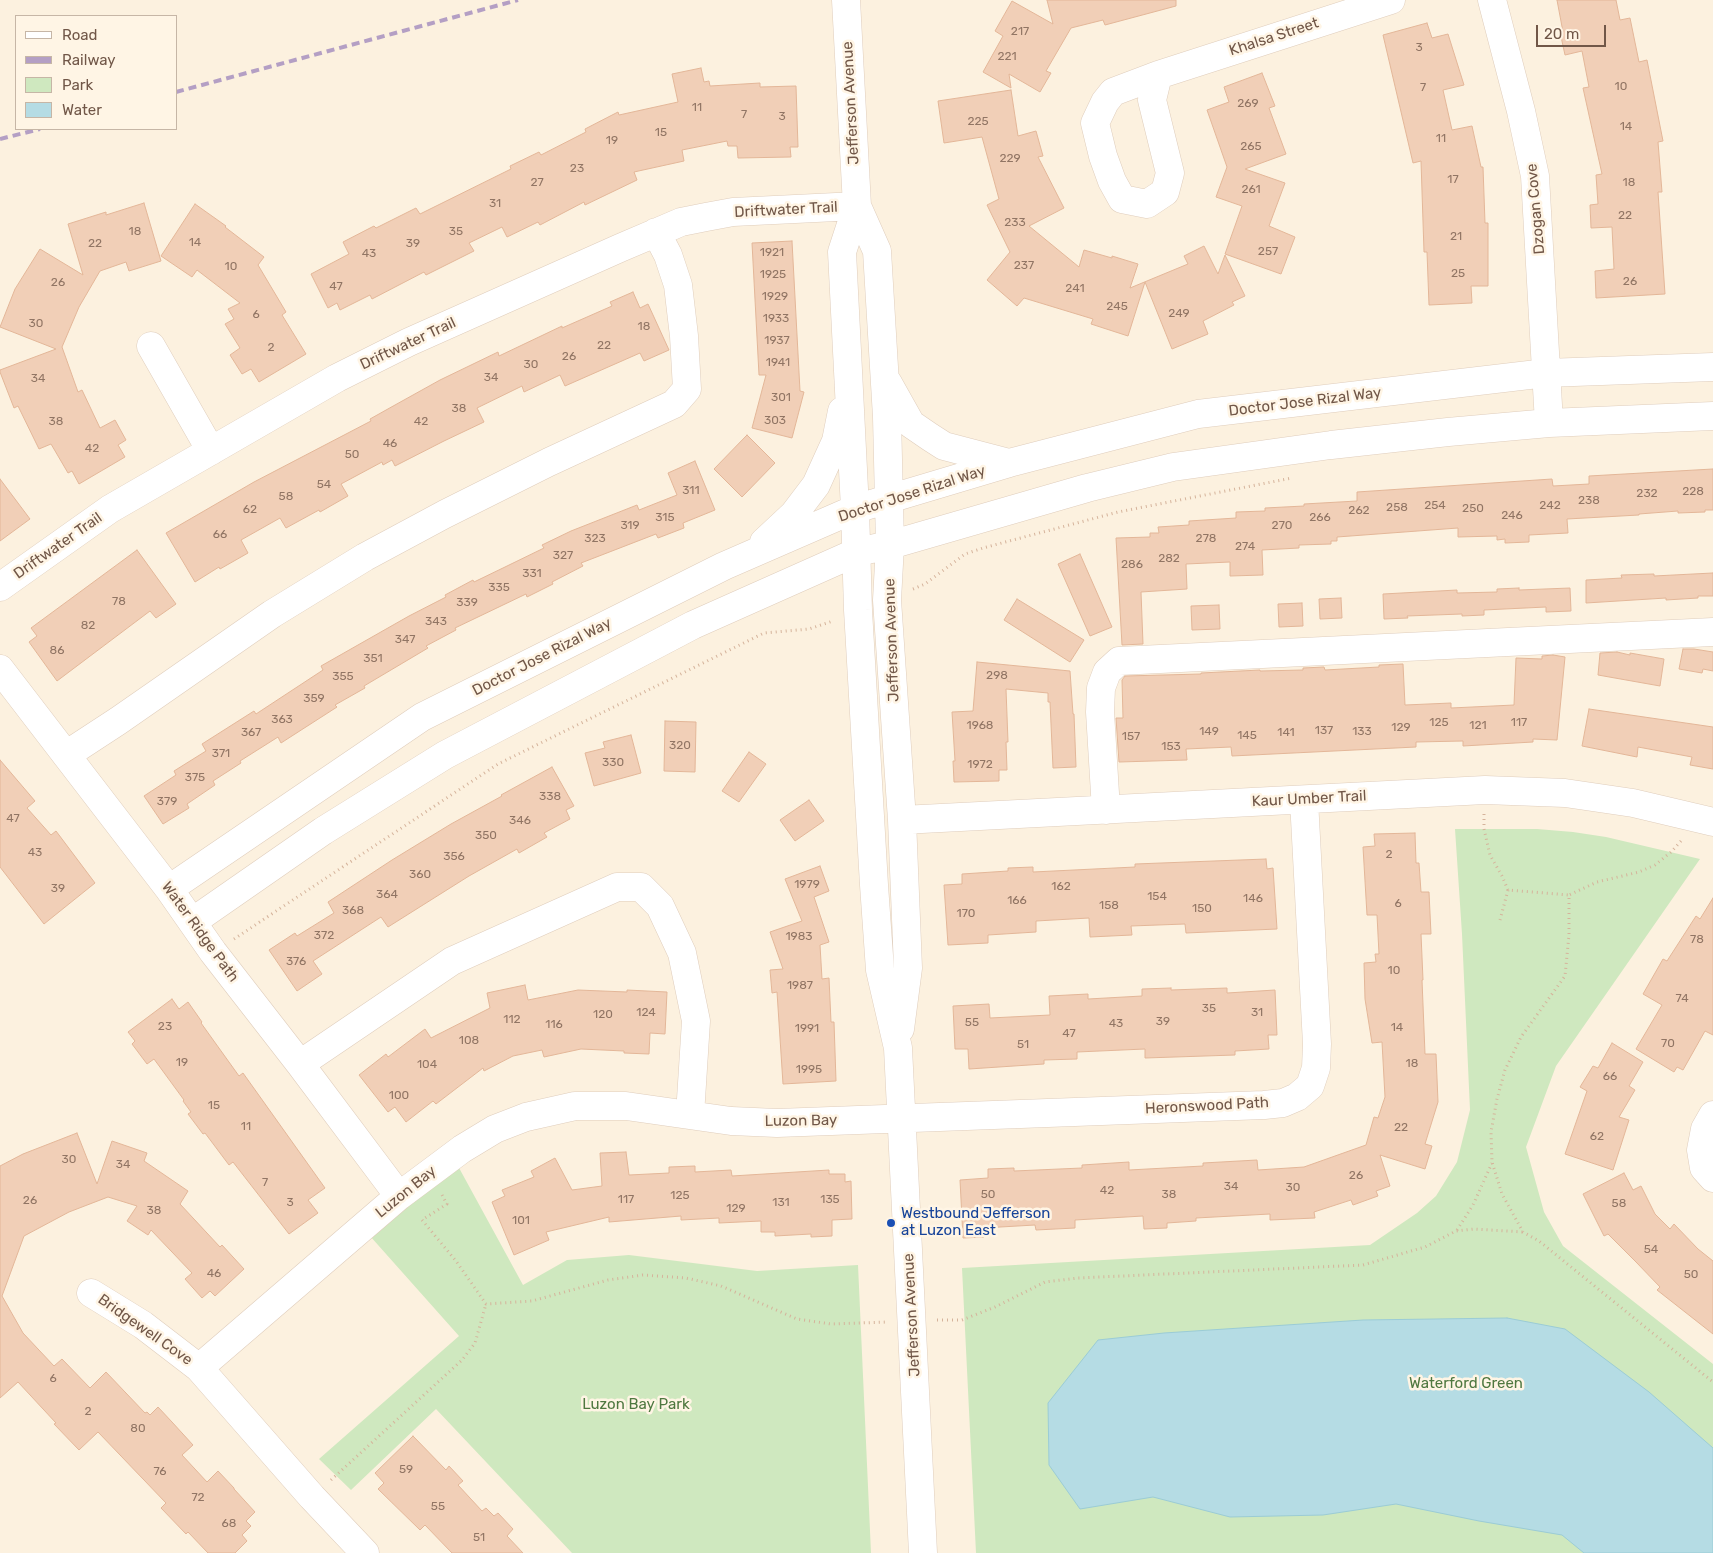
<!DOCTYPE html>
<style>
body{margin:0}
#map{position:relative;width:1713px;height:1553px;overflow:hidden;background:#fcf1df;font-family:Rubik,sans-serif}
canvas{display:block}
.legend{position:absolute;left:15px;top:15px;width:162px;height:115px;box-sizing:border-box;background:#fff5e5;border:1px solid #c6b6a6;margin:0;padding:6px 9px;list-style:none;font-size:15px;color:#715748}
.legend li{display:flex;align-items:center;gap:10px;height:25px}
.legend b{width:25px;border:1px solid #c6b6a6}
.scale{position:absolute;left:1536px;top:25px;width:70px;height:22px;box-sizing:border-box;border:2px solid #715748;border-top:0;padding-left:6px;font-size:15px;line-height:18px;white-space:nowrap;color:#715748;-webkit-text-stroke:4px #fff5e5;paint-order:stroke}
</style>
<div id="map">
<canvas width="1713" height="1553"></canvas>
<ul class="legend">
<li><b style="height:6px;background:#fff"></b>Road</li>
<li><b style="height:6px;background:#b49fc4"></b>Railway</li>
<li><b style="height:14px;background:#cfe8bf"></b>Park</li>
<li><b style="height:14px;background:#b5dce4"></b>Water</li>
</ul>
<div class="scale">20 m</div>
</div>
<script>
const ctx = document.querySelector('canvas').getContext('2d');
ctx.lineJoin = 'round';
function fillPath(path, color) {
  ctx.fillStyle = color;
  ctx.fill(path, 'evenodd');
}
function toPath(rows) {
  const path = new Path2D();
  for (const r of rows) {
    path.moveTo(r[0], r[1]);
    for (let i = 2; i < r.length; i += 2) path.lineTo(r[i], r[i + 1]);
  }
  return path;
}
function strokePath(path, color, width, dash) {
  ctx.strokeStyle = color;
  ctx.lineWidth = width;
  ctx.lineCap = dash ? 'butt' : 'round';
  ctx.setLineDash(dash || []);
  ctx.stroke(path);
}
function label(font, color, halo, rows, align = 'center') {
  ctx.font = font + ' Rubik,sans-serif';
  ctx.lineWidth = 5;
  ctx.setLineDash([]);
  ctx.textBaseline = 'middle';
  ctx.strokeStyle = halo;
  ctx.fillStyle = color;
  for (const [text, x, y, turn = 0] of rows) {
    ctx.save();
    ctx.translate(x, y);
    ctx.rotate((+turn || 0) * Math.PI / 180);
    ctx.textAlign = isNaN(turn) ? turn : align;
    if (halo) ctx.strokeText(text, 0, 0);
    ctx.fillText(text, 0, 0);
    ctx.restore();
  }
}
fillPath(toPath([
 [1455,829,1537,829,1573,832,1606,837,1700,859,1556,1066,1526,1147,1544,1212,1563,1246,1713,1364,1713,1553,976,1553,962,1268,1370,1245,1417,1213,1436,1196,1457,1162,1470,1110,1462,934],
 [458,1166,523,1285,567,1260,629,1255,757,1271,858,1265,871,1553,572,1553,436,1409,351,1490,319,1459,459,1336,370,1236]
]), '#cfe8bf');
const water = toPath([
 [1507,1318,1565,1329,1649,1392,1713,1448,1713,1553,1584,1553,1562,1535,1479,1521,1396,1504,1323,1515,1230,1517,1153,1497,1080,1509,1049,1465,1048,1403,1098,1340,1164,1333,1363,1320,1507,1318]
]);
fillPath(water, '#b5dce4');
strokePath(water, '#9bccd6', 1);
const building = toPath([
 [1047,0,1176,0,1176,6,1105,25,1103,20,1071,28,1046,71,1051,73,1040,92,1009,74,1011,88,983,72,1003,36,995,31,1012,1,1053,24,1047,0],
 [1557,0,1616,0,1620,20,1630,18,1639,62,1647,60,1663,141,1658,142,1662,192,1658,192,1665,294,1596,298,1595,271,1614,269,1612,227,1591,228,1590,205,1598,204,1596,175,1602,174,1583,88,1589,87,1582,51,1565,55,1560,32,1563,32,1557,0],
 [1427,23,1432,38,1448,34,1464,85,1443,90,1452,130,1472,126,1481,167,1483,167,1485,223,1488,223,1488,286,1471,286,1472,303,1429,305,1427,252,1424,252,1421,161,1413,163,1383,35,1427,23],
 [701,68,704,82,709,81,710,86,760,83,760,87,796,86,798,147,790,147,791,157,738,158,737,146,728,146,727,141,682,150,684,161,634,172,637,180,585,205,584,202,540,225,538,222,507,237,502,227,469,243,474,251,426,275,424,272,372,299,370,295,340,310,337,303,328,308,311,274,349,254,343,242,374,226,376,228,416,208,420,214,511,169,510,166,539,152,541,155,586,132,585,129,618,112,619,115,678,102,672,74,701,68],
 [1262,73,1275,106,1269,108,1286,154,1245,169,1285,183,1269,226,1295,237,1281,274,1225,254,1242,206,1216,197,1227,167,1207,110,1229,102,1224,87,1262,73],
 [1011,90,1018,136,1036,131,1043,156,1038,157,1064,208,1029,226,1079,267,1084,250,1112,258,1112,256,1138,264,1130,288,1188,264,1184,256,1204,246,1218,274,1225,255,1245,296,1232,302,1234,305,1203,321,1208,334,1172,349,1145,282,1128,336,1091,324,1093,319,1024,298,1017,306,987,280,1010,252,987,205,999,199,982,137,944,143,938,101,1011,90],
 [144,203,161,261,129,271,126,262,100,271,79,307,62,347,78,392,82,390,100,428,115,420,126,440,118,445,125,457,79,484,72,471,68,473,51,444,39,449,18,406,14,408,0,372,0,370,56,349,0,327,15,289,40,249,83,275,68,224,106,212,106,215,144,203],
 [195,204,226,226,225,227,264,257,258,265,286,312,282,315,306,354,259,382,251,369,242,374,230,355,240,348,225,324,234,319,228,309,240,303,197,270,192,277,161,256,195,204],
 [792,241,800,391,804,392,792,438,752,428,766,375,759,375,752,243,792,241],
 [633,292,640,308,648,304,669,350,644,361,640,353,565,386,560,375,524,392,522,386,477,408,484,422,444,441,395,466,392,460,383,465,382,462,341,484,348,496,320,512,319,510,286,528,280,518,241,540,248,553,220,569,219,567,195,582,166,533,254,482,371,421,370,419,395,405,440,380,498,352,499,356,562,326,562,328,612,306,610,302,633,292],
 [747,435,775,463,742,497,714,469,747,435],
 [695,461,715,510,683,523,684,528,658,538,656,534,581,563,583,566,552,582,553,584,527,597,526,594,455,628,456,630,426,646,428,648,364,686,365,688,335,705,337,707,281,743,278,737,240,761,241,763,213,781,215,785,187,804,189,808,163,824,144,796,176,775,174,771,206,751,202,744,254,711,256,714,291,691,323,670,321,666,409,616,446,597,445,595,473,580,474,582,505,567,544,548,542,545,571,531,637,505,639,510,677,495,668,473,695,461],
 [1713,469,1713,510,1705,510,1705,512,1678,513,1678,511,1639,514,1639,515,1567,519,1568,533,1529,535,1529,542,1505,543,1505,539,1497,540,1497,536,1458,537,1458,528,1337,537,1337,541,1331,541,1331,544,1299,545,1299,548,1262,550,1263,575,1230,576,1230,562,1186,564,1187,589,1141,592,1143,644,1122,645,1116,538,1150,537,1150,533,1159,533,1158,527,1189,525,1189,521,1236,518,1236,512,1265,511,1265,508,1304,506,1304,504,1357,501,1357,492,1552,479,1553,486,1589,484,1589,476,1713,469],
 [0,479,30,519,0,541,0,479],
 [137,550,176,604,156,618,150,611,57,681,29,642,37,636,31,628,137,550],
 [1080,554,1112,627,1090,636,1058,564,1080,554],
 [1713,573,1713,596,1698,596,1698,598,1666,600,1666,598,1586,603,1586,580,1622,578,1621,575,1654,574,1654,576,1713,573],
 [1519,588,1519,590,1570,588,1571,611,1546,612,1546,607,1484,610,1484,615,1462,616,1462,614,1407,616,1408,618,1384,619,1383,594,1457,590,1457,593,1497,592,1497,589,1519,588],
 [1341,598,1342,618,1320,619,1319,599,1341,598],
 [1017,599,1084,640,1070,662,1004,620,1017,599],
 [1302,603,1303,626,1279,627,1278,604,1302,603],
 [1219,605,1220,629,1192,630,1191,606,1219,605],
 [1683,649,1694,649,1713,652,1713,671,1703,669,1702,673,1679,669,1683,649],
 [1617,652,1630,655,1630,653,1664,659,1660,686,1598,675,1600,653,1617,652],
 [1553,655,1565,657,1557,740,1533,739,1533,742,1463,746,1463,741,1416,742,1416,747,1232,756,1231,747,1186,749,1187,760,1119,762,1116,718,1123,718,1122,680,1125,676,1201,674,1201,673,1260,670,1260,671,1303,670,1303,668,1324,667,1325,670,1379,667,1379,665,1403,664,1405,705,1451,703,1451,708,1514,705,1516,658,1542,659,1542,656,1553,655],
 [977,662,1070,671,1073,714,1074,714,1076,767,1053,768,1050,702,1048,702,1048,693,1006,689,1008,742,1006,742,1007,770,999,770,999,781,954,782,953,761,955,761,952,712,973,711,977,662],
 [1589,709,1713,727,1713,769,1690,765,1692,757,1638,747,1637,757,1582,746,1589,709],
 [665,721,696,722,695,772,664,771,665,721],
 [631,735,641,773,594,786,585,753,605,748,603,742,631,735],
 [749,752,766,764,739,802,722,791,749,752],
 [0,760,35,801,27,808,51,835,56,831,95,883,44,924,0,867,0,760],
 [552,767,574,806,566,810,570,819,544,833,547,837,519,853,517,849,469,876,388,927,381,917,313,961,322,974,297,991,269,950,295,933,297,936,334,913,328,902,392,860,451,824,502,796,501,795,552,767],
 [809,800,824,821,795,841,780,820,809,800],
 [1415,833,1416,863,1419,863,1421,892,1429,892,1431,934,1421,934,1423,980,1422,980,1425,1054,1436,1054,1438,1102,1425,1144,1432,1146,1425,1169,1380,1155,1390,1186,1376,1191,1378,1196,1353,1205,1351,1200,1314,1212,1315,1218,1270,1220,1270,1214,1196,1218,1196,1221,1167,1223,1167,1228,1144,1229,1143,1216,1075,1220,1075,1228,1036,1230,1035,1225,983,1228,984,1237,963,1238,960,1180,988,1178,988,1169,1014,1168,1014,1171,1082,1168,1082,1165,1129,1162,1129,1170,1203,1166,1203,1163,1257,1160,1258,1170,1304,1167,1366,1145,1374,1117,1378,1118,1385,1097,1382,1042,1372,1043,1365,999,1364,963,1376,962,1375,954,1379,954,1377,915,1367,915,1363,847,1375,846,1374,834,1415,833],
 [1266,859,1267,869,1273,868,1277,929,1186,933,1185,924,1131,926,1132,935,1090,937,1089,918,1036,921,1036,932,988,935,988,943,948,945,944,885,962,884,962,874,1008,871,1008,868,1033,867,1033,872,1135,867,1135,864,1266,859],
 [820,866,829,891,814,897,829,942,820,945,822,979,829,978,831,1022,834,1022,836,1081,783,1084,777,992,772,993,770,970,783,969,770,932,802,921,785,879,820,866],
 [1713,898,1713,1035,1705,1031,1683,1070,1677,1067,1674,1072,1636,1049,1662,1005,1643,994,1663,959,1667,961,1696,916,1700,919,1713,898],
 [525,985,528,1000,578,990,627,992,627,990,667,992,665,1034,650,1033,649,1054,624,1053,624,1051,581,1049,544,1057,542,1050,513,1056,484,1071,483,1068,436,1104,433,1101,406,1122,395,1107,388,1112,359,1075,386,1054,388,1057,425,1029,431,1038,490,1008,487,993,525,985],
 [1171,988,1171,990,1227,988,1227,993,1275,990,1277,1035,1268,1035,1269,1049,1235,1051,1235,1055,1145,1058,1145,1049,1077,1052,1077,1059,1044,1060,1044,1064,969,1069,968,1049,955,1049,953,1006,989,1004,990,1018,1050,1015,1049,996,1088,994,1088,999,1142,996,1142,989,1171,988],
 [172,999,179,1009,188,1002,202,1022,201,1023,239,1076,243,1073,325,1188,308,1200,318,1213,289,1234,233,1162,229,1165,205,1133,203,1134,188,1114,191,1112,183,1101,184,1100,154,1059,147,1064,132,1044,135,1041,128,1032,172,999],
 [1612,1043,1643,1062,1629,1086,1635,1090,1619,1117,1629,1120,1613,1170,1565,1154,1587,1091,1580,1087,1593,1066,1598,1068,1612,1043],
 [77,1133,97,1184,112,1141,147,1153,144,1161,188,1191,180,1204,220,1247,222,1245,244,1269,215,1296,210,1291,202,1298,185,1279,192,1273,151,1230,148,1235,127,1221,137,1206,108,1197,69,1212,24,1236,2,1296,23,1333,54,1366,62,1359,90,1388,106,1372,145,1413,147,1412,150,1415,158,1407,172,1422,193,1445,182,1455,207,1482,218,1471,234,1488,234,1489,255,1512,246,1521,251,1526,242,1535,247,1541,235,1553,208,1553,188,1532,186,1534,161,1508,166,1503,98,1432,79,1450,54,1424,56,1423,18,1382,0,1398,0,1166,23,1154,77,1133],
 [626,1152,629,1175,669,1173,669,1167,695,1166,695,1172,731,1170,732,1176,829,1170,829,1174,845,1174,845,1182,851,1181,852,1219,832,1220,832,1236,811,1237,811,1234,775,1236,775,1232,761,1232,761,1221,719,1223,719,1218,681,1220,681,1216,609,1222,609,1217,546,1232,549,1240,514,1255,492,1202,505,1196,502,1190,534,1177,531,1171,555,1158,572,1190,602,1186,600,1153,626,1152],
 [1624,1173,1633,1190,1641,1186,1655,1214,1670,1229,1674,1224,1698,1249,1713,1261,1713,1334,1657,1290,1660,1287,1636,1262,1608,1234,1604,1236,1583,1194,1624,1173],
 [413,1436,446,1470,449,1466,463,1481,458,1485,482,1511,486,1508,494,1516,498,1513,513,1529,507,1536,523,1553,452,1553,425,1525,420,1530,378,1489,384,1483,375,1473,413,1436]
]);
fillPath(building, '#f1cfb7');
strokePath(building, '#e3b698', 1);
const minor = toPath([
 [846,0,857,206,877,251,887,417,890,545,887,600,902,820,908,968,900,1029],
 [1492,0,1521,111,1535,176,1549,423],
 [1158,75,1152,100,1170,173,1165,192,1147,204,1122,199,1112,181,1103,156,1095,123,1105,102,1113,92,1158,75,1391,0],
 [857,206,842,252,855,509,858,610,874,885,880,970,898,1048,923,1553],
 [151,346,211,451],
 [888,383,911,424,930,437,944,446,1009,463],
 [764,542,794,514,816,485,836,441,842,411],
 [0,587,110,509,337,378,409,342,620,248,681,222,706,217,733,212,857,206],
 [0,669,169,889,213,952,300,1064,399,1196],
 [66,755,118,721,272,614,365,557,445,514,549,462,674,404,687,389,684,336,678,285,668,255,656,232],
 [1106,810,1100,712,1101,688,1107,672,1119,661,1713,632],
 [902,820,1485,790,1565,793,1633,803,1713,822],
 [169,889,422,717,724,566,855,509,1009,463,1198,414,1546,373,1713,367],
 [192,922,323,831,445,755,693,625,857,552,890,545,1087,488,1173,467,1331,445,1448,432,1549,423,1713,416],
 [300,1064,452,961,617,887,641,887,660,906,682,953,696,1021,690,1115],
 [1713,1115,1705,1129,1701,1150,1704,1168,1713,1178],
 [91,1293,143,1325,199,1368,312,1497,365,1553],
 [199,1368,399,1196,462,1149,495,1129,526,1117,575,1106,626,1106,731,1121,777,1123,1264,1105,1283,1103,1297,1097,1310,1086,1316,1068,1317,1044,1304,800]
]);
strokePath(minor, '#dfcdbc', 29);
strokePath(toPath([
 [913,589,925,584,965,554,983,548,1118,512,1292,478],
 [1484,814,1484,829,1490,855,1502,876,1508,890,1569,895],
 [1681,841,1671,852,1655,865,1639,872,1597,882,1569,895,1569,935,1565,976,1521,1037,1505,1070,1497,1099,1491,1132,1492,1162,1502,1194,1523,1232,1539,1241,1713,1382],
 [1500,920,1508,890],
 [234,939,498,764,764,633,809,629,833,621],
 [442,1195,447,1204,422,1220,456,1261,486,1304,532,1301,608,1280,643,1275,686,1278,721,1286,797,1319,831,1324,888,1322],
 [1457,1230,1473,1205,1492,1163],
 [937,1320,962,1320,995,1307,1045,1282,1078,1278,1363,1265,1425,1247,1456,1231,1474,1229,1523,1232],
 [331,1480,462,1360,475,1343,486,1304]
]), '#d5b39b', 3, [1, 4]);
strokePath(minor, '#fff', 28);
strokePath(toPath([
 [176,92,518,0],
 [0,139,40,129]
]), '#b49fc4', 4, [8, 5]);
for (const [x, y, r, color] of [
 [891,1223,5,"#1a4fb4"]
]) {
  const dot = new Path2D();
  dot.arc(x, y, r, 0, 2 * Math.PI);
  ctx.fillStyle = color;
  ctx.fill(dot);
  strokePath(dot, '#fff5e5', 2);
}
label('12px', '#917564', null, [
 ["217",1020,32],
 ["3",1419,48],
 ["221",1007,57],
 ["10",1621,87],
 ["7",1423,88],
 ["269",1248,104],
 ["11",697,108],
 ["7",744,115],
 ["3",782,117],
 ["225",978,122],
 ["14",1626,127],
 ["15",661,133],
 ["11",1441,139],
 ["19",612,141],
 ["265",1251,147],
 ["229",1010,159],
 ["23",577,169],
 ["17",1453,180],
 ["27",537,183],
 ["18",1629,183],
 ["261",1251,190],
 ["31",495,204],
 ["22",1625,216],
 ["233",1015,223],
 ["18",135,232],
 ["35",456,232],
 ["21",1456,237],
 ["14",195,243],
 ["22",95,244],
 ["39",413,244],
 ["257",1268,252],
 ["1921",772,253],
 ["43",369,254],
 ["237",1024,266],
 ["10",231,267],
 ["25",1458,274],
 ["1925",773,275],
 ["26",1630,282],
 ["26",58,283],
 ["47",336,287],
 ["241",1075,289],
 ["1929",775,297],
 ["245",1117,307],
 ["249",1179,314],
 ["6",256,315],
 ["1933",776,319],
 ["30",36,324],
 ["18",644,327],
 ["1937",777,341],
 ["22",604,346],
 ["2",271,348],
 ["26",569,357],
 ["1941",778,363],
 ["30",531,365],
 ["34",491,378],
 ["34",38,379],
 ["301",781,398],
 ["38",459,409],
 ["303",775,421],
 ["38",56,422],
 ["42",421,422],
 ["46",390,444],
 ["42",92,449],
 ["50",352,455],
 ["54",324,485],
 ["311",691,491],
 ["228",1693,492],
 ["232",1647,494],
 ["58",286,497],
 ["238",1589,501],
 ["254",1435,506],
 ["242",1550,506],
 ["258",1397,508],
 ["250",1473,509],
 ["62",250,510],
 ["262",1359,511],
 ["246",1512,516],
 ["315",665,518],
 ["266",1320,518],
 ["319",630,526],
 ["270",1282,526],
 ["66",220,535],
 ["323",595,539],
 ["278",1206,539],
 ["274",1245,547],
 ["327",563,556],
 ["282",1169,559],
 ["286",1132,565],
 ["331",532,574],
 ["335",499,588],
 ["78",119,602],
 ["339",467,603],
 ["343",436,622],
 ["82",88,626],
 ["347",405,640],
 ["86",57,651],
 ["351",373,659],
 ["298",997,676],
 ["355",343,677],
 ["359",314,699],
 ["363",282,720],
 ["125",1439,723],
 ["117",1519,723],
 ["1968",980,726],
 ["121",1478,726],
 ["129",1401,728],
 ["137",1324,731],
 ["149",1209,732],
 ["133",1362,732],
 ["367",251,733],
 ["141",1286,733],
 ["145",1247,736],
 ["157",1131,737],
 ["320",680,746],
 ["153",1171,747],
 ["371",221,754],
 ["330",613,763],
 ["1972",980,765],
 ["375",195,778],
 ["338",550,797],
 ["379",167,802],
 ["47",13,819],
 ["346",520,821],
 ["350",486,836],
 ["43",35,853],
 ["2",1389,855],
 ["356",454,857],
 ["360",420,875],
 ["1979",807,885],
 ["162",1061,887],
 ["39",58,889],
 ["364",387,895],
 ["154",1157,897],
 ["146",1253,899],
 ["166",1017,901],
 ["6",1398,904],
 ["158",1109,906],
 ["150",1202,909],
 ["368",353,911],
 ["170",966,914],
 ["372",324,936],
 ["1983",799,937],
 ["78",1697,940],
 ["376",296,962],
 ["10",1394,971],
 ["1987",800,986],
 ["74",1682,999],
 ["35",1209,1009],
 ["124",646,1013],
 ["31",1257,1013],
 ["120",603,1015],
 ["112",512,1020],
 ["39",1163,1022],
 ["55",972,1023],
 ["43",1116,1024],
 ["116",554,1025],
 ["23",165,1027],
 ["14",1397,1028],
 ["1991",807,1029],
 ["47",1069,1034],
 ["108",469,1041],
 ["70",1668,1044],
 ["51",1023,1045],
 ["19",182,1063],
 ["18",1412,1064],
 ["104",427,1065],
 ["1995",809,1070],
 ["66",1610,1077],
 ["100",399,1096],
 ["15",214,1106],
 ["11",246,1127],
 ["22",1401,1128],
 ["62",1597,1137],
 ["30",69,1160],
 ["34",123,1165],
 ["26",1356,1176],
 ["7",265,1183],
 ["34",1231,1187],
 ["30",1293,1188],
 ["42",1107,1191],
 ["50",988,1195],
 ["38",1169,1195],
 ["125",680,1196],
 ["117",626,1200],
 ["135",830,1200],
 ["26",30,1201],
 ["3",290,1203],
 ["131",781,1203],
 ["58",1619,1204],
 ["129",736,1209],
 ["38",154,1211],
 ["101",521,1221],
 ["54",1651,1250],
 ["46",214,1274],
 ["50",1691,1275],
 ["6",53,1379],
 ["2",88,1412],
 ["80",138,1429],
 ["59",406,1470],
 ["76",160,1472],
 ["72",198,1498],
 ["55",438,1507],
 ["68",229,1524],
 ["51",479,1538]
]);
label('15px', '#715748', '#fff5e5', [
 ["Khalsa Street",1274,37,-18],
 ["Jefferson Avenue",851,103,-93],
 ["Dzogan Cove",1536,209,-95],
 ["Driftwater Trail",786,210,-3],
 ["Driftwater Trail",408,344,-25],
 ["Doctor Jose Rizal Way",1305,402,-7],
 ["Doctor Jose Rizal Way",912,494,-18],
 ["Driftwater Trail",58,546,-35],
 ["Jefferson Avenue",892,640,-92],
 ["Doctor Jose Rizal Way",542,657,-27],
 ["Kaur Umber Trail",1309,799,-3],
 ["Water Ridge Path",200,932,54],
 ["Heronswood Path",1207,1106,-3],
 ["Luzon Bay",801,1121,-1],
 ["Luzon Bay",406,1192,-39],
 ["Jefferson Avenue",912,1315,-93],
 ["Bridgewell Cove",145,1330,35]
]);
label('15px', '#164399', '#fff5e5', [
 ["Westbound Jefferson",901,1214],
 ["at Luzon East",901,1231]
], 'left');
label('15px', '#4f7840', '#fff5e5', [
 ["Waterford Green",1466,1384],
 ["Luzon Bay Park",636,1405]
]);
</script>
